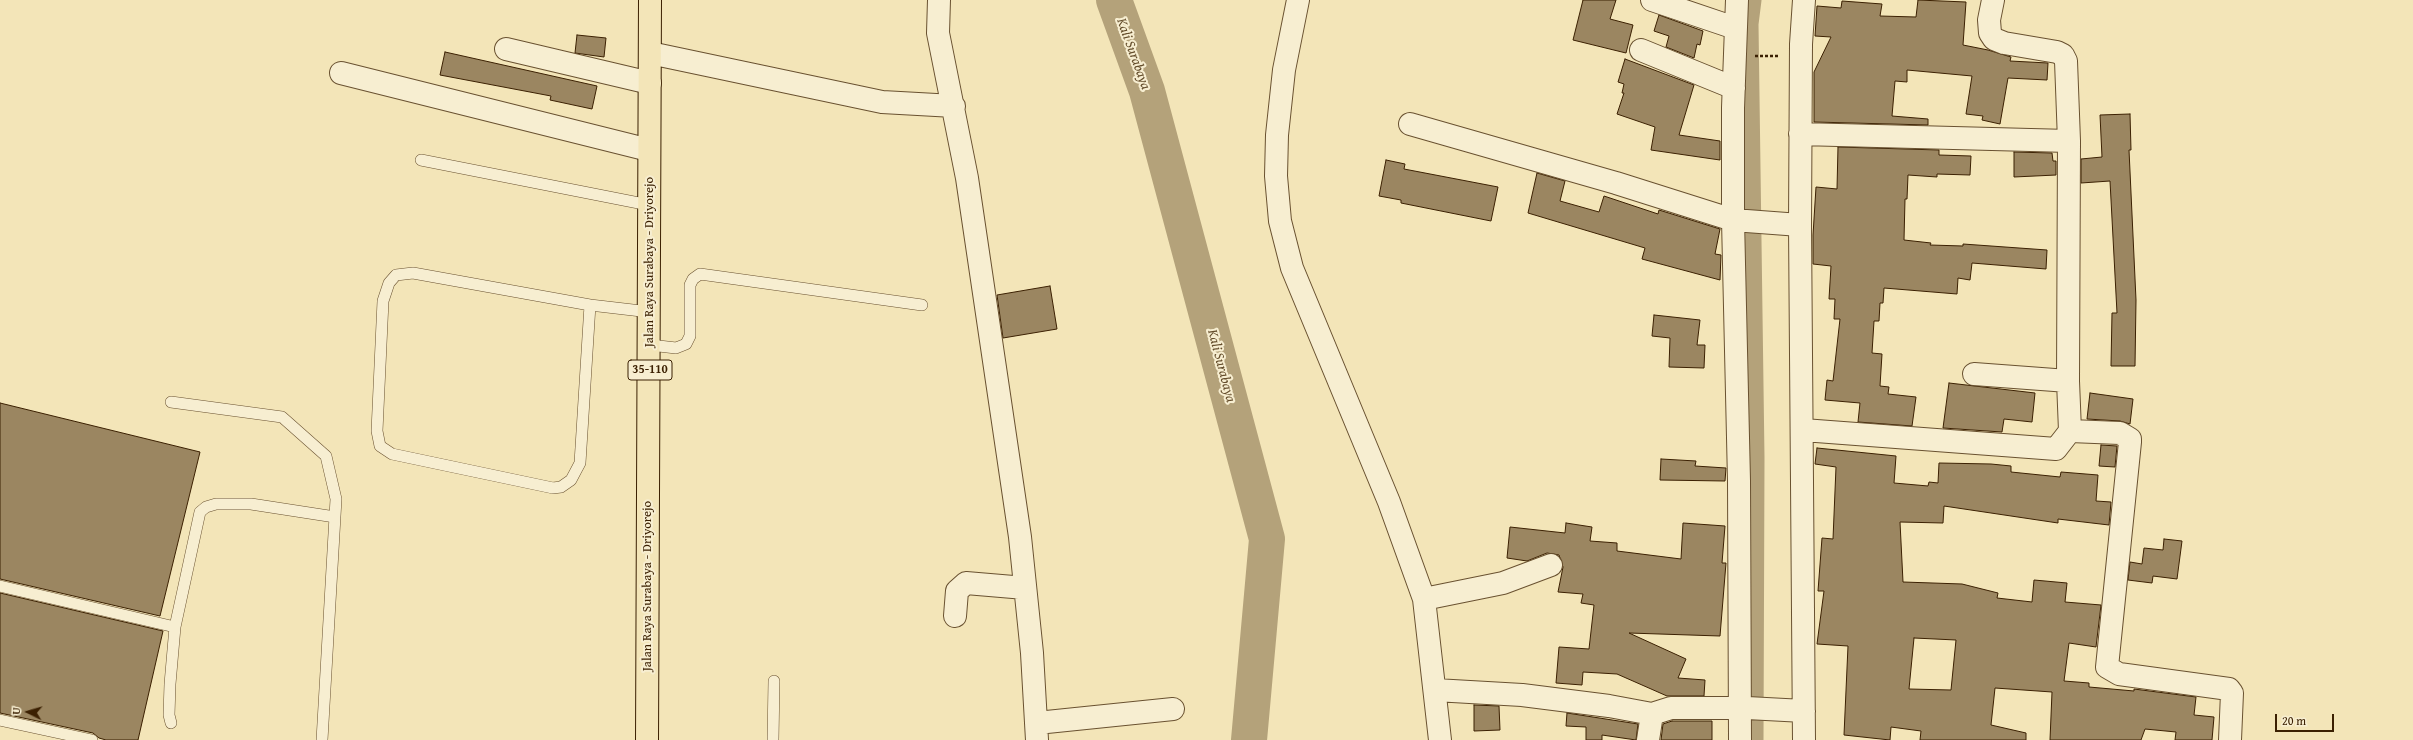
<!DOCTYPE html>
<style>
body{margin:0}
#map{position:relative;width:2413px;height:740px;overflow:hidden;background:#f3e5b8;font-family:"Gentium Book Plus",serif}
canvas{display:block}
.north{position:absolute;left:8px;top:692px;width:40px;height:40px;-webkit-text-stroke:3px #f7eed1;paint-order:stroke;rotate:275deg;font-size:11px;font-weight:700;line-height:16px;text-align:center;color:#3b2002}
.north::after{content:'';display:block;margin:auto;width:14px;height:18px;background:#3b2002;clip-path:polygon(50% 0,100% 100%,50% 72%,0 100%)}
.scale{position:absolute;left:2275px;top:714px;width:59px;height:18px;box-sizing:border-box;border:2px solid #3b2002;border-top:0;padding-left:5px;font-size:12px;line-height:14px;white-space:nowrap;color:#3b2002;-webkit-text-stroke:3px #f7eed1;paint-order:stroke}
</style>
<div id="map">
<canvas width="2413" height="740"></canvas>
<div class="north">U</div>
<div class="scale">20 m</div>
</div>
<script>
const ctx = document.querySelector('canvas').getContext('2d');
ctx.lineJoin = 'round';
function toPath(rows) {
  const path = new Path2D();
  for (const r of rows) {
    path.moveTo(r[0], r[1]);
    for (let i = 2; i < r.length; i += 2) path.lineTo(r[i], r[i + 1]);
  }
  return path;
}
function strokePath(path, color, width, dash) {
  ctx.strokeStyle = color;
  ctx.lineWidth = width;
  ctx.lineCap = dash ? 'butt' : 'round';
  ctx.setLineDash(dash || []);
  ctx.stroke(path);
}
function fillPath(path, color) {
  ctx.fillStyle = color;
  ctx.fill(path, 'evenodd');
}
function label(font, color, halo, rows, align = 'center') {
  ctx.font = font + ' "Gentium Book Plus",serif';
  ctx.lineWidth = 4;
  ctx.setLineDash([]);
  ctx.textBaseline = 'middle';
  ctx.strokeStyle = halo;
  ctx.fillStyle = color;
  for (const [text, x, y, turn = 0] of rows) {
    ctx.save();
    ctx.translate(x, y);
    ctx.rotate((+turn || 0) * Math.PI / 180);
    ctx.textAlign = isNaN(turn) ? turn : align;
    if (halo) ctx.strokeText(text, 0, 0);
    ctx.fillText(text, 0, 0);
    ctx.restore();
  }
}
strokePath(toPath([
 [1751,0,1748,24,1754,458,1753,740]
]), '#b4a27a', 21);
strokePath(toPath([
 [1114,0,1147,91,1267,539,1249,740]
]), '#b4a27a', 36);
const building = toPath([
 [1583,0,1616,0,1610,19,1633,25,1626,53,1573,40,1583,0],
 [1918,0,1966,2,1963,45,1988,50,2011,57,2010,61,2048,63,2047,80,2008,78,2000,124,1982,120,1983,116,1966,114,1972,76,1907,70,1907,82,1895,81,1892,116,1928,119,1928,125,1814,122,1814,72,1831,37,1815,36,1817,6,1841,8,1842,1,1882,4,1880,16,1916,17,1918,0],
 [1659,15,1703,31,1700,45,1697,44,1694,58,1666,47,1669,36,1654,31,1659,15],
 [577,35,606,38,604,57,575,53,577,35],
 [445,52,597,86,592,109,550,100,551,96,440,75,445,52],
 [1625,59,1694,85,1679,135,1720,141,1720,160,1651,150,1655,127,1617,114,1624,93,1622,93,1624,84,1618,82,1625,59],
 [2130,114,2131,150,2129,150,2136,300,2135,366,2111,366,2112,313,2117,313,2110,181,2081,183,2081,159,2102,157,2100,115,2130,114],
 [1838,147,1939,150,1939,155,1971,156,1970,175,1937,174,1937,177,1908,175,1907,199,1905,199,1904,240,1931,243,1930,245,1963,246,1963,244,2047,250,2046,269,1972,263,1970,280,1958,278,1957,294,1884,288,1883,303,1880,303,1879,321,1874,321,1872,353,1882,354,1880,386,1889,387,1888,394,1916,397,1912,426,1858,422,1860,403,1825,400,1827,380,1833,381,1840,319,1834,319,1835,299,1829,299,1831,266,1813,264,1813,235,1816,187,1837,189,1838,147],
 [2014,152,2052,153,2053,161,2056,161,2056,175,2014,177,2014,152],
 [1386,160,1405,164,1404,169,1498,187,1491,221,1401,203,1401,200,1379,196,1386,160],
 [1537,173,1565,181,1560,201,1599,212,1604,196,1658,214,1659,210,1720,229,1715,254,1721,255,1720,280,1642,259,1645,248,1528,213,1537,173],
 [1050,286,1057,329,1003,338,997,295,1050,286],
 [1654,315,1700,320,1697,345,1705,345,1704,368,1669,367,1670,338,1652,336,1654,315],
 [1949,383,2035,393,2032,422,2004,419,2002,432,1943,428,1949,383],
 [2090,393,2133,399,2130,424,2120,421,2087,419,2090,393],
 [0,403,200,452,160,616,0,579,0,403],
 [2101,445,2117,446,2115,467,2099,466,2101,445],
 [1817,448,1896,456,1894,483,1928,486,1929,482,1938,483,1939,463,1991,464,2011,466,2011,472,2060,477,2061,472,2098,475,2096,501,2111,502,2109,525,2058,519,2058,523,1944,506,1943,523,1900,522,1903,582,1962,584,1998,593,1997,598,2032,602,2034,580,2067,583,2065,602,2101,605,2096,647,2069,643,2064,681,2089,683,2089,687,2134,691,2134,689,2196,697,2194,715,2214,717,2212,740,2175,740,2176,732,2145,729,2141,740,2050,740,2052,692,1995,688,1991,725,2026,733,2026,740,1920,740,1921,731,1891,727,1890,740,1844,735,1848,646,1817,644,1824,591,1818,591,1822,538,1833,539,1836,467,1815,464,1817,448],
 [1914,638,1956,640,1951,690,1909,689,1914,638],
 [1661,459,1696,461,1695,466,1726,468,1725,481,1660,480,1661,459],
 [1566,523,1592,527,1590,541,1617,543,1617,551,1681,559,1683,523,1725,526,1722,563,1726,563,1720,636,1629,633,1686,659,1678,678,1705,680,1704,696,1667,696,1617,674,1583,672,1582,685,1556,683,1559,647,1589,649,1594,605,1581,603,1583,594,1558,592,1563,567,1559,555,1547,553,1527,561,1507,558,1510,527,1565,533,1566,523],
 [2164,539,2182,541,2177,579,2153,576,2152,583,2128,580,2130,562,2142,564,2144,548,2163,550,2164,539],
 [0,593,163,631,138,740,106,740,99,738,93,733,0,713,0,593],
 [1474,705,1499,706,1500,730,1474,731,1474,705],
 [1567,713,1638,724,1636,740,1602,735,1602,740,1586,740,1586,727,1566,726,1567,713],
 [1672,721,1712,721,1712,740,1661,740,1663,724,1672,721]
]);
fillPath(building, '#9b8661');
strokePath(building, '#3b2002', 1);
const service = toPath([
 [421,160,649,205],
 [590,305,413,273,396,275,389,283,383,301,377,431,380,446,392,454,553,488,561,487,571,480,580,463,590,305,650,312],
 [650,345,676,348,686,344,690,336,690,285,693,279,700,274,922,305],
 [171,402,282,417,326,456,336,499,322,740],
 [0,586,175,627],
 [0,720,92,740],
 [171,723,169,715,170,684,175,627,200,512,206,507,216,504,251,504,335,517],
 [773,740,774,681]
]);
const minor = toPath([
 [939,0,938,33,967,178,1020,537,1032,653,1037,740],
 [1298,0,1284,70,1277,135,1276,176,1280,221,1292,268,1389,502,1424,599,1440,740],
 [1652,0,1735,28],
 [1737,0,1733,108,1733,220,1739,481,1740,740],
 [1804,0,1801,44,1800,225,1804,740],
 [1993,0,1989,20,1990,33,1994,39,2004,43,2057,52,2063,55,2066,61,2069,141],
 [506,49,650,83],
 [1641,50,1734,88],
 [650,53,882,102,954,106],
 [341,73,649,150],
 [1410,124,1616,183,1733,220,1800,225],
 [1800,134,2069,141,2068,381,2070,431,2056,449,1803,430],
 [1974,374,2068,381],
 [2070,431,2120,433,2130,439,2130,442,2107,667,2119,674,2229,689,2232,693,2230,740],
 [1424,599,1503,583,1551,565],
 [955,616,957,591,966,583,1025,588],
 [1435,690,1522,695,1609,706,1652,714],
 [1037,723,1173,709],
 [1648,740,1652,714,1671,708,1747,708,1804,711]
]);
const primary = toPath([
 [647,740,650,0]
]);
strokePath(service, '#695130', 12);
strokePath(minor, '#695130', 24);
strokePath(primary, '#3b2002', 24);
strokePath(toPath([
 [1755,56,1780,56]
]), '#3b2002', 2.5, [3, 2]);
strokePath(service, '#f7eed1', 11);
strokePath(minor, '#f7eed1', 22);
strokePath(primary, '#f3e5b8', 22);
for (const [x, y, w] of [
 [650,370,44]
]) {
  const box = new Path2D();
  box.roundRect(x - w / 2, y - 10, w, 20, 3);
  ctx.fillStyle = '#f7eed1';
  ctx.fill(box);
  strokePath(box, '#3b2002', 1);
}
label('bold 12px', '#3b2002', null, [
 ["35-110",650,370]
]);
label('13px', '#3b2002', '#f7eed1', [
 ["Jalan Raya Surabaya - Driyorejo",650,262,-90],
 ["Jalan Raya Surabaya - Driyorejo",648,586,-90]
]);
label('italic 14px', '#654e2c', '#f7eed1', [
 ["Kali Surabaya",1133,54,70],
 ["Kali Surabaya",1221,366,75]
]);
</script>
